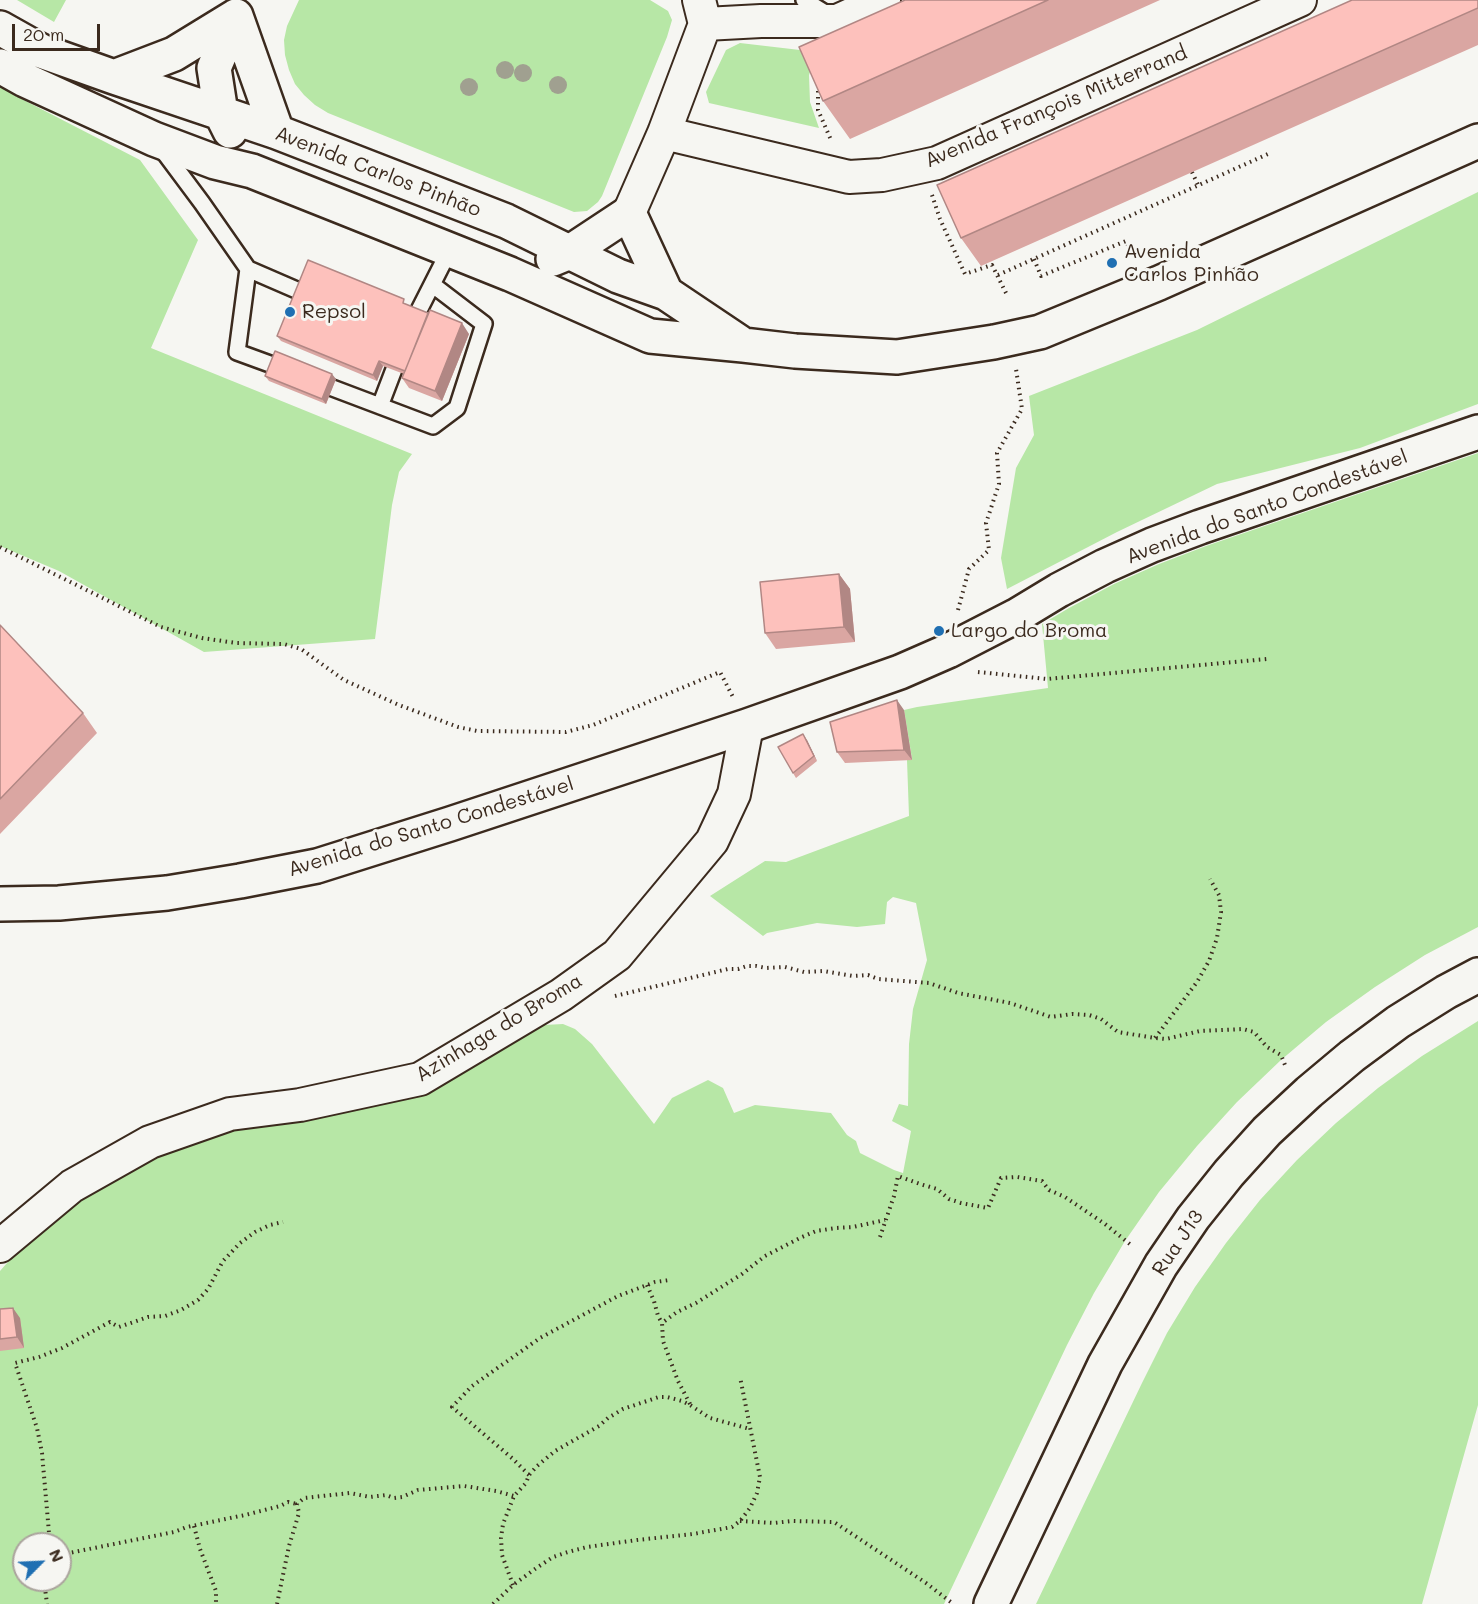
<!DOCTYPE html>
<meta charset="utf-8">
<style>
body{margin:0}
#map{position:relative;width:1478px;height:1604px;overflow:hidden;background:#f6f6f2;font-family:Mali,sans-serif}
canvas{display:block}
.north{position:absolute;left:12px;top:1532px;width:60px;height:60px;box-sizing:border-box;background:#f6f6f2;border:2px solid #aba49d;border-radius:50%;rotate:66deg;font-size:16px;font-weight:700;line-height:24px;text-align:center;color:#3b2a1e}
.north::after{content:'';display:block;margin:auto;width:21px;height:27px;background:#1f6fb2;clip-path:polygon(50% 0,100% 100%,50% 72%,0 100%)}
.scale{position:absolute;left:12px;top:24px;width:88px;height:27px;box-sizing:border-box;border:3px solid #3b2a1e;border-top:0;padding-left:8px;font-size:18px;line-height:21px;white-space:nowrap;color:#3b2a1e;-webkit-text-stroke:4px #f6f6f2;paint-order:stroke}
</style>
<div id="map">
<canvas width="1478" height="1604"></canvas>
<div class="north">N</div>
<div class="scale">20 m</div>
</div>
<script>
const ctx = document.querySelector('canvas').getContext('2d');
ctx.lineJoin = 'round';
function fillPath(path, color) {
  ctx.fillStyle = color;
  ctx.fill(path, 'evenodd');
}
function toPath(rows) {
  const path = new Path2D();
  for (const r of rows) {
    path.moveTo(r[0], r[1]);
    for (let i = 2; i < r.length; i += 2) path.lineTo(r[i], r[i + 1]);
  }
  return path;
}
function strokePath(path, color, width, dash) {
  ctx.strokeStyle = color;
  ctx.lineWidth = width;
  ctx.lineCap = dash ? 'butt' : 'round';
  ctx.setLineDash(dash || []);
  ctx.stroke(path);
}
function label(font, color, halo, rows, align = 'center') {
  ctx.font = font + ' Mali,sans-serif';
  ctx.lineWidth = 6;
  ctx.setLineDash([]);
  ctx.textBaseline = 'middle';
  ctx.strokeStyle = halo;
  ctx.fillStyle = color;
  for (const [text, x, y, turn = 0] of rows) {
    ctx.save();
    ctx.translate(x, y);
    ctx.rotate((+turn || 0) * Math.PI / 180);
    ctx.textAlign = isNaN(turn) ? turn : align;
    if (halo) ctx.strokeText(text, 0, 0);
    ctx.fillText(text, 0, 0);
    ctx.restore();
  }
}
fillPath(toPath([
 [17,0,66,0,54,22],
 [299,0,650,0,668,11,672,20,667,37,602,196,598,202,587,211,574,212,328,113,315,105,304,95,295,84,289,70,285,55,284,40,287,26],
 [740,43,817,52,809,75,810,102,819,128,709,103,706,92,726,50],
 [0,86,14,95,140,160,198,240,151,348,412,454,399,472,392,505,375,639,204,652,59,571,0,546],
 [1478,192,1478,404,1360,448,1217,484,1117,532,1007,589,1001,558,1016,468,1034,435,1029,396,1197,330],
 [1478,453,1478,927,1425,955,1375,987,1326,1022,1281,1060,1237,1102,1197,1146,1159,1192,1125,1241,1094,1293,1067,1345,944,1604,0,1604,0,1271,29,1238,75,1201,120,1175,170,1151,169,1146,518,1038,544,1025,563,1024,575,1029,592,1044,654,1124,672,1098,708,1080,723,1088,734,1113,755,1105,831,1113,847,1135,856,1141,860,1153,894,1170,903,1173,911,1131,892,1121,899,1104,908,1106,909,1044,913,1009,927,960,916,903,893,897,887,902,885,924,857,927,817,923,767,933,763,936,710,896,765,861,786,862,909,816,907,760,912,759,904,710,917,707,1048,688,1042,624,1069,608,1114,584,1159,564,1206,546],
 [24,1544,60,1544,60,1580,24,1580],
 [1478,1021,1478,1405,1422,1604,1036,1604,1142,1383,1167,1333,1195,1287,1226,1243,1260,1200,1297,1160,1336,1123,1378,1088,1422,1056]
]), '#b7e7a6');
const lane = toPath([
 [804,0,830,16],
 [161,148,202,203,248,269,315,298],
 [248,269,237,352,289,371],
 [411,326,449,251],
 [314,381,433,426,457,408,484,324,433,285],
 [380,406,401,351]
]);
const street = toPath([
 [705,24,761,21,837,21,884,0],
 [664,133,849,177,882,175,937,163,1300,0],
 [629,213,664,133,705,24,699,0],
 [0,1246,72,1186,150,1142,230,1114,300,1105,420,1079,561,995,617,955,712,841,734,794,747,726]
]);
const secondary = toPath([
 [0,904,59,903,167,893,240,881,317,866,450,824,747,726,900,672,948,651,1016,616,1059,590,1105,566,1152,545,1200,527,1478,432],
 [991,1604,1105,1364,1161,1265,1193,1218,1229,1173,1267,1131,1309,1092,1352,1056,1398,1022,1446,992,1478,975]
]);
const primary = toPath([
 [236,16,277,132],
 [0,28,41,51,114,77,277,132,506,221,618,276,666,293,739,342],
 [0,66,25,80,154,139,215,162,252,171,350,210,510,274,650,336,743,345,795,351,897,357,994,342,1040,332,1159,283,1478,141],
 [114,77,174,54,236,16],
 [230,131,221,113,214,68,236,16],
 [553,259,570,252,629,213,666,293]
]);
strokePath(lane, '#3b2a1e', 20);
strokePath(street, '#3b2a1e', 36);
strokePath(secondary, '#3b2a1e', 38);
strokePath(primary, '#3b2a1e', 38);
strokePath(toPath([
 [818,85,818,110,831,140],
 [1192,172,1198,185],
 [932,195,940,219,965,274,992,265,1008,297],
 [1034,259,1041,276,1126,241,1132,254],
 [998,275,1268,154],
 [0,547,161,627,202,638,236,643,284,644,301,649,344,680,399,705,458,727,477,731,566,732,593,725,720,672,734,699],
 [958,610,969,569,989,550,986,523,999,484,997,453,1022,409,1016,369],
 [978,672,1047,679,1267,659],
 [615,996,728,969,738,969,747,966,756,966,766,968,785,967,804,972,824,971,853,976,868,975,878,979,929,983,958,993,1010,1003,1051,1017,1072,1014,1089,1015,1101,1019,1118,1032,1155,1038,1166,1039,1200,1031,1243,1029,1254,1032,1267,1047,1281,1055,1285,1065],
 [1155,1038,1197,982,1209,961,1217,938,1221,912,1219,895,1210,879],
 [880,1237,894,1196,898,1176,920,1184,937,1189,949,1199,961,1203,988,1208,1001,1178,1017,1177,1042,1181,1049,1190,1065,1197,1105,1224,1131,1245],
 [647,1285,654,1301,658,1316,662,1323],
 [690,1404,678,1381,663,1341,662,1323,677,1312,696,1303,742,1274,765,1256,802,1237,816,1231,836,1228,853,1227,885,1220],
 [529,1475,513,1459,452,1407,472,1386,540,1338,618,1296,655,1282,670,1280],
 [740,1521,774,1523,792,1521,834,1522,926,1583,952,1603],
 [194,1526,200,1549,216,1591,216,1604],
 [50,1544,42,1453,37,1428,15,1363,39,1357,62,1348,110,1322,119,1327,148,1317,165,1316,181,1310,198,1300,208,1289,223,1261,240,1243,255,1232,270,1225,283,1222],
 [60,1554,69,1553,174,1532,187,1527,245,1515,280,1506,288,1502,297,1504],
 [44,1580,47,1604],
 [513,1585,502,1555,501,1538,503,1524,514,1496,526,1483,529,1475,537,1466,555,1451,599,1426,608,1418,623,1409,659,1397,667,1397,682,1401,690,1405,710,1418,750,1429],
 [277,1604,289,1546,299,1513,297,1504,304,1498,350,1493,370,1497,386,1495,394,1498,402,1497,418,1490,464,1486,496,1491,514,1496],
 [493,1604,513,1585,535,1569,553,1557,568,1552,587,1547,637,1540,693,1534,732,1527,740,1521,750,1508,757,1493,760,1477,740,1377]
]), '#3b2a1e', 4, [1.5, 4.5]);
strokePath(lane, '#f6f6f2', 15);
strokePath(street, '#f6f6f2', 32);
strokePath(secondary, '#f6f6f2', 33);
strokePath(primary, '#f6f6f2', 33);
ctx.fillStyle = '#a0a090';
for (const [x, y] of [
 [505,70],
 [523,73],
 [558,85],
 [469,87]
]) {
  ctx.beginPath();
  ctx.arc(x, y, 9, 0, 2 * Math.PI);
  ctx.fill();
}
fillPath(toPath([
 [905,0,1160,0,850,139,823,101],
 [1478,0,1478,45,981,266,961,238],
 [408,305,469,334,442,401,409,388,402,378,404,374,383,366,377,381,281,341,277,336],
 [265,376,336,379,326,404,269,381],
 [839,574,850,589,855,642,776,649,765,633],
 [0,625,83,713,97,733,0,834],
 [904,710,912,760,845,763,837,752],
 [807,740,817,761,796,778,793,773],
 [0,1309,20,1318,24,1348,0,1351]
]), '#daa6a2');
fillPath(toPath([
 [462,323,469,334,442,401,435,391],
 [379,361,383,366,377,381,373,375],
 [332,374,336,379,326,404,322,399],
 [839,574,850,589,855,642,844,627],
 [897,700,904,710,912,760,904,750],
 [803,734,807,740,817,761,814,756],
 [13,1308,20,1318,24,1348,17,1337]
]), '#b18784');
const building = toPath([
 [905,0,1048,0,823,101,799,47,905,0],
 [1352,0,1478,0,1478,8,961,238,937,185,1352,0],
 [308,260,404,299,403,303,428,313,405,371,379,361,373,375,277,336,308,260],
 [430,310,462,323,435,391,402,378,430,310],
 [275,351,332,374,322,399,265,376,275,351],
 [839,574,844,627,765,633,760,582,839,574],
 [0,625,83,713,0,799,0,625],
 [897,700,904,750,837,752,830,722,897,700],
 [803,734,814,756,793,773,778,747,803,734],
 [13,1308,17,1337,0,1339,0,1309,13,1308]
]);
fillPath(building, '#fdc1bc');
strokePath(building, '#b18784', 1.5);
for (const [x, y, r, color] of [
 [1112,263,6,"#1f6fb2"],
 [290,312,6,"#1f6fb2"],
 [939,631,6,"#1f6fb2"]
]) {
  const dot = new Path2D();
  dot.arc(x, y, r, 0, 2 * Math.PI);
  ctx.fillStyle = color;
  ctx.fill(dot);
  strokePath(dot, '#f6f6f2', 2);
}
label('20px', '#3b2a1e', '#f6f6f2', [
 ["Avenida François Mitterrand",1056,107,-23],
 ["Avenida Carlos Pinhão",378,172,21],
 ["Avenida do Santo Condestável",1267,507,-20],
 ["Avenida do Santo Condestável",431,827,-17],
 ["Azinhaga do Broma",499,1028,-31],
 ["Rua J13",1178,1243,-56]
]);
label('20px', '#3b2a1e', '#f6f6f2', [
 ["Avenida",1124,252],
 ["Carlos Pinhão",1124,275],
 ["Repsol",302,312],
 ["Largo do Broma",951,631]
], 'left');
</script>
